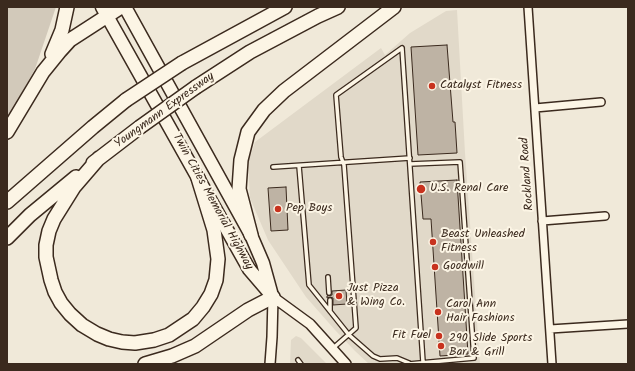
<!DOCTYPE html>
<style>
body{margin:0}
#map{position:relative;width:635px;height:371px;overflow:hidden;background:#f0e9d9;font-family:Kalam,sans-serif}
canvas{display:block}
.frame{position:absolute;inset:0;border:8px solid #3b2a1e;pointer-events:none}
</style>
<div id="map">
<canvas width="635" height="371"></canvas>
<div class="frame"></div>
</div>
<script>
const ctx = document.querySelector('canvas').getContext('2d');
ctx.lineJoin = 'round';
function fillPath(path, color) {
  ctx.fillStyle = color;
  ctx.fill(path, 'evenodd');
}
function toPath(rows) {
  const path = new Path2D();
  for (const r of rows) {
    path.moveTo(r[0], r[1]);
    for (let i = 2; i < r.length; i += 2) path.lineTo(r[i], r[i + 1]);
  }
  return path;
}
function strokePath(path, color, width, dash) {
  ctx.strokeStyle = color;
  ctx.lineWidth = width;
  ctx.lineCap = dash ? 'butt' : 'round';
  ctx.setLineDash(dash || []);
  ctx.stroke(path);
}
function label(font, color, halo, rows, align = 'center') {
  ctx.font = font + ' Kalam,sans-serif';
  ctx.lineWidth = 4;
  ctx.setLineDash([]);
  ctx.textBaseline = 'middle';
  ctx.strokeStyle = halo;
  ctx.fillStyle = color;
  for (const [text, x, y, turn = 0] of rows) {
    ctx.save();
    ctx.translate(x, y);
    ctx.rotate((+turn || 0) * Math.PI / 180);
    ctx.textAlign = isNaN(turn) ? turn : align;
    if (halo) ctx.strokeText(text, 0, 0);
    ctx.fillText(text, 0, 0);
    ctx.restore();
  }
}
fillPath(toPath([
 [457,10,465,153,480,364,369,364,355,351,335,330,306,297,268,240,250,198,248,163,255,142,381,48,385,55,410,33,446,11],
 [296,336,301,338,327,364,290,364,291,340]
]), '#e1d9c9');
fillPath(toPath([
 [7,7,56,7,35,69,7,120]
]), '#d2c9ba');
const building = toPath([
 [447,45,453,122,455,122,457,153,418,155,411,47,447,45],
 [457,180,468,354,440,356,431,219,423,219,420,182,457,180],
 [286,187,288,230,271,231,268,188,286,187],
 [346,290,347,304,333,305,333,298,330,297,327,298,327,296,332,295,332,291,346,290]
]);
fillPath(building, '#beb3a4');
strokePath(building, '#3b2a1e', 1);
const service = toPath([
 [402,48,423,362],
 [299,166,309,285,349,335,373,356,380,359,397,358,409,363],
 [273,167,410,158],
 [328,277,329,293],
 [330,300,330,311],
 [332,349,356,328,344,165,341,157,336,95,402,48],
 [298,360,301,364],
 [409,364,474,358,460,162,410,164]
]);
const minor = toPath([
 [528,7,552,364],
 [535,108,601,102],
 [542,221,605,216],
 [550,329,628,324]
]);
const tertiary = toPath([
 [273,297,310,324,346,364],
 [270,364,272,337,273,297]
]);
const primary = toPath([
 [102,7,249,269,273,297],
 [125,7,251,235,263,263,271,292]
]);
const motorway = toPath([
 [52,54,62,30,67,7],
 [182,63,285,7],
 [196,87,250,52,318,16,338,7],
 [7,132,43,72,60,51,70,40,121,7],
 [99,158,74,187,54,219,49,231,46,245,46,257,51,280,55,292,61,303,70,314,82,325,97,334,109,339,122,342,135,343,154,340,169,335,193,319,203,307,211,294,216,280,218,259,214,230,198,178],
 [93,163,140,127],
 [7,202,93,127,126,100],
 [251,235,239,189,241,160,248,132,264,110,284,91,394,7],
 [7,238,30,215,76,177],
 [145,364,172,356,195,346,248,310,273,297]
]);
strokePath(service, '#3b2a1e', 6);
strokePath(minor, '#3b2a1e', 10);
strokePath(tertiary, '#3b2a1e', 12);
strokePath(primary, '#3b2a1e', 15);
strokePath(motorway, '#3b2a1e', 16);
strokePath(service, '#fcf5e5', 3.5);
strokePath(minor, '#fcf5e5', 7);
strokePath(tertiary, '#fcf5e5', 9);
strokePath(primary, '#fcf5e5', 12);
strokePath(motorway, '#fcf5e5', 13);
const motorwayBridge = toPath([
 [126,100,182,63],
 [140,127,196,87]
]);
strokePath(motorwayBridge, '#3b2a1e', 16, []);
strokePath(motorwayBridge, '#fcf5e5', 13);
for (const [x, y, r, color] of [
 [432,86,4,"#c8321e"],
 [421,189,5,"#c8321e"],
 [278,209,4,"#c8321e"],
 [433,242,4,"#c8321e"],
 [435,267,4,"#c8321e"],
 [339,296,4,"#c8321e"],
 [438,312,4,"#c8321e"],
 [439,336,4,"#c8321e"],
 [441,346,4,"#c8321e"]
]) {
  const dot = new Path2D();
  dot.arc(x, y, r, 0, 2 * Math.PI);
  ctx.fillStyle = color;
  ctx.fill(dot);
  strokePath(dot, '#fcf5e5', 1.5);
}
label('12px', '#3b2a1e', '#fcf5e5', [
 ["Catalyst Fitness",440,86],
 ["U.S. Renal Care",430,189],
 ["Pep Boys",286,209],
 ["Beast Unleashed",441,235],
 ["Fitness",441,249],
 ["Goodwill",443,267],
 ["Just Pizza",347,289],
 ["& Wing Co.",347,303],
 ["Carol Ann",446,305],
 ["Hair Fashions",446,319],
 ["Fit Fuel",431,336,"right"],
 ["290 Slide Sports",449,339],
 ["Bar & Grill",449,353]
], 'left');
label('12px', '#3b2a1e', '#fcf5e5', [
 ["Youngmann Expressway",165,111,-36],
 ["Rockland Road",528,174,-94],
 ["Twin Cities Memorial Highway",212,202,61]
]);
</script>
